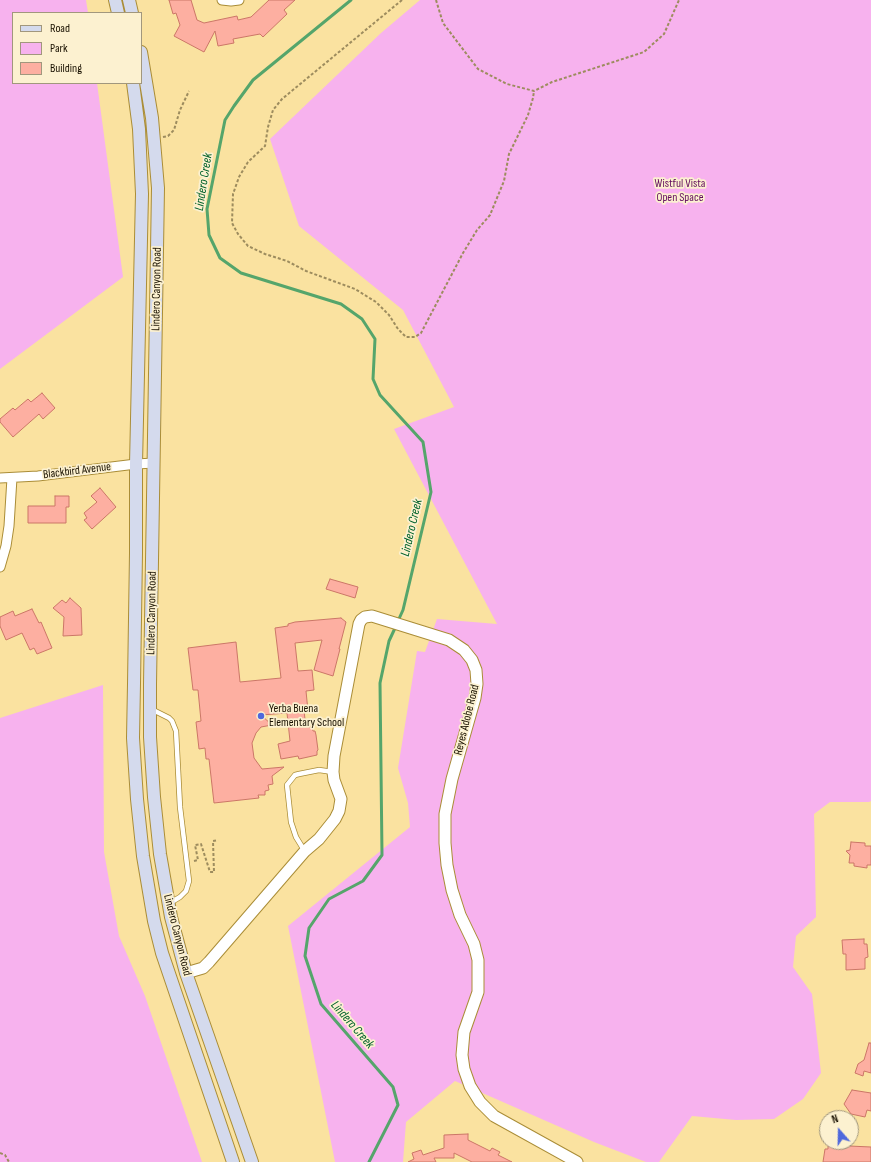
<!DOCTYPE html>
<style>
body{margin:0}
#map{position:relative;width:871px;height:1162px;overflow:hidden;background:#fae2a0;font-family:"Sofia Sans Condensed",sans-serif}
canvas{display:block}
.legend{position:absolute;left:12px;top:12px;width:130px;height:72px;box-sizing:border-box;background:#fcf1d0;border:1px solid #a1977d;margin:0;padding:5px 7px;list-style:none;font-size:12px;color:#191100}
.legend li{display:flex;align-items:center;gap:8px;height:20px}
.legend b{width:20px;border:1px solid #a1977d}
.north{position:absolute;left:819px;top:1110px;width:40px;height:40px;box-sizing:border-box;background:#fcf1d0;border:1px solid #a1977d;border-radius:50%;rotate:340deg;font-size:11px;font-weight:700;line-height:16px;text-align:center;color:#191100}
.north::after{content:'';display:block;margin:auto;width:14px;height:18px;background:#4f68dc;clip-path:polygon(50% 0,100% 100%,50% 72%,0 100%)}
</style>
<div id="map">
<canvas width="871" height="1162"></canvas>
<ul class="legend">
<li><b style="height:5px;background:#d4daed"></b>Road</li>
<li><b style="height:11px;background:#f7b2ee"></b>Park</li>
<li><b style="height:11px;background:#fdafa1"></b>Building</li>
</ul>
<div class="north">N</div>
</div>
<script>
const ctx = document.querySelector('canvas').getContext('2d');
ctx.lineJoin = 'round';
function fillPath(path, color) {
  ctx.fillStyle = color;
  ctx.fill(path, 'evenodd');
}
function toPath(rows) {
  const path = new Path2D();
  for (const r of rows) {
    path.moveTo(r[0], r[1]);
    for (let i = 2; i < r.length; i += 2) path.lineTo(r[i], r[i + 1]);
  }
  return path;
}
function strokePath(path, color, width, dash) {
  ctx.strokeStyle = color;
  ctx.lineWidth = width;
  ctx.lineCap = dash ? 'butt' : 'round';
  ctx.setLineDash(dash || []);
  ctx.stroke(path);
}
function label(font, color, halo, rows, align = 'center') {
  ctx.font = font + ' "Sofia Sans Condensed",sans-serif';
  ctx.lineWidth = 3.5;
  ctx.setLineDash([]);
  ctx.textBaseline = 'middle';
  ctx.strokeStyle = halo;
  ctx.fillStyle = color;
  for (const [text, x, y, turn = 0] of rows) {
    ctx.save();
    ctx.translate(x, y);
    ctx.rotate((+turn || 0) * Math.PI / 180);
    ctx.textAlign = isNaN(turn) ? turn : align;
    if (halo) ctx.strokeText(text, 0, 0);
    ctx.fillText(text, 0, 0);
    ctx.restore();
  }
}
fillPath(toPath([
 [0,0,86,0,88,13,13,13,13,83,97,83,123,277,0,369],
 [420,0,871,0,871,801,869,802,830,802,814,814,816,917,796,936,793,967,812,994,821,1073,803,1099,774,1119,736,1120,692,1116,659,1162,646,1162,594,1142,455,1081,406,1122,403,1162,335,1162,288,926,410,827,408,803,398,768,417,651,425,652,437,619,497,624,394,429,454,407,403,310,299,226,270,139,381,33],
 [103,685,104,852,119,936,145,996,202,1162,0,1162,0,718]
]), '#f7b2ee');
strokePath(toPath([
 [351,0,253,80,234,106,225,120,207,209,209,235,220,258,241,273,341,304,362,319,375,339,373,379,380,395,423,442,431,492,403,610,398,621],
 [369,1162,398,1105,393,1087,321,1004,305,956,309,928,329,899,363,881,382,855,380,683,389,641,396,626]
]), '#55a56b', 3);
const building = toPath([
 [169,0,191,0,197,20,204,23,237,16,238,20,251,17,269,0,295,0,284,10,287,14,263,37,260,34,233,39,234,43,218,46,215,31,204,52,174,36,180,25,176,13,173,14,169,0],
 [42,393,55,408,43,419,39,414,13,437,0,422,0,419,13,408,15,410,28,399,31,402,42,393],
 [100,488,116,507,92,529,84,520,87,518,84,513,97,502,91,496,100,488],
 [55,496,69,496,69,507,66,507,66,523,28,523,28,506,55,506,55,496],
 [330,579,358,587,355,598,326,589,330,579],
 [70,598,81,608,82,635,63,636,64,617,53,608,62,600,66,603,70,598],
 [32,609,39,623,41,622,52,648,37,654,34,648,30,650,22,633,6,640,0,626,0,617,13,611,15,616,32,609],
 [341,618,346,622,339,649,340,649,333,676,314,670,322,640,295,643,298,671,312,670,314,690,306,691,308,711,304,711,306,727,312,727,313,731,315,731,316,735,318,750,317,751,317,755,299,759,298,756,281,759,278,744,290,741,287,713,261,715,272,725,261,727,256,733,252,743,254,758,262,769,284,767,272,776,273,784,268,785,269,790,265,791,265,795,258,795,259,798,214,803,209,759,206,759,205,748,199,749,196,722,201,721,198,690,193,690,188,648,236,642,240,682,281,678,275,628,288,626,288,624,295,622,341,618],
 [851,842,865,843,865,846,871,846,871,865,867,865,867,868,854,866,854,863,849,863,850,855,846,851,850,850,851,842],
 [864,939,864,944,867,944,868,957,865,958,865,969,846,970,846,954,843,954,842,940,864,939],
 [869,1043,871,1043,871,1073,864,1071,863,1076,855,1073,858,1064,864,1060,869,1043],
 [852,1090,871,1093,871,1111,867,1110,865,1117,851,1114,844,1104,852,1090],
 [468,1134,468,1140,490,1151,492,1148,500,1152,498,1155,512,1162,472,1162,454,1153,454,1158,434,1158,436,1162,408,1162,414,1159,412,1153,421,1150,423,1155,444,1148,444,1135,468,1134],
 [837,1143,849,1146,871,1147,871,1162,823,1162,825,1149,828,1149,828,1144,837,1143]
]);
fillPath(building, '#fdafa1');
strokePath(building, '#cb7667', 1);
const service = toPath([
 [151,709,169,718,172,721,176,731,180,807,189,881,186,891,180,897,170,903],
 [304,850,296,837,291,822,287,785,295,775,299,774,319,770,333,772]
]);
const minor = toPath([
 [222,0,231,1,239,0],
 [0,478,38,476,136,464,154,463],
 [0,567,6,546,9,526,12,478]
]);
const tertiary = toPath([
 [186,973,203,968,209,962,305,851,319,839,335,819,339,811,341,799,334,780,333,772,334,756,359,624,361,620,365,617,372,616,449,640,464,650,472,660,476,670,477,684,475,698,452,779,445,814,445,843,447,865,452,890,460,915,474,944,478,960,478,992,464,1032,462,1055,464,1069,470,1086,480,1102,494,1116,577,1162]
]);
const secondary = toPath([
 [115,0,118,13],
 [129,0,132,13],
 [141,52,152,118,158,188,150,684,150,737,154,797,160,854,171,917,186,973,252,1162],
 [133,83,139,129,142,194,136,464,136,553,134,684,133,738,137,799,143,856,154,921,162,953,233,1162]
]);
strokePath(service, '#aa8d37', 6);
strokePath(minor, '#aa8d37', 11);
strokePath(tertiary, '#aa8d37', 13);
strokePath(secondary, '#aa8d37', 14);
strokePath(toPath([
 [402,0,282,99,273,110,268,127,265,146,248,162,239,177,233,194,232,223,238,234,248,246,265,254,287,261,306,271,355,289,376,302,389,315,398,329,406,337,415,337,421,333,463,253,477,230,490,215,504,181,509,154,528,115,533,98,534,91],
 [436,0,443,23,478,69,507,84,534,91,552,82,644,52,664,34,679,0],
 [163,137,168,136,174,130,180,110,189,91],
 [194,861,198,860,195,845,201,844,210,872,214,872,213,841,218,840],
 [0,1153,5,1155,9,1162]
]), '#9d8c5e', 2, [3, 2]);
strokePath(service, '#fff', 4.5);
strokePath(minor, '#fff', 9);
strokePath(tertiary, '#fff', 11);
strokePath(secondary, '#d4daed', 12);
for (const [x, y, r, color] of [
 [261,716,4,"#4f68dc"]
]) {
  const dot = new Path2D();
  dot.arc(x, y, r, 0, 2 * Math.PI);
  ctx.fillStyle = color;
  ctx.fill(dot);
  strokePath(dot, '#fcf1d0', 1.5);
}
label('12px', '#610b5d', '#fcf1d0', [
 ["Wistful Vista",680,184],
 ["Open Space",680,198]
]);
label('12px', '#191100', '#fcf1d0', [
 ["Lindero Canyon Road",157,289,-89],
 ["Blackbird Avenue",77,471,-7],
 ["Lindero Canyon Road",152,613,-89],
 ["Reyes Adobe Road",467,720,-76],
 ["Lindero Canyon Road",177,935,76]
]);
label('12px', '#191100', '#fcf1d0', [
 ["Yerba Buena",269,709],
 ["Elementary School",269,723]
], 'left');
label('italic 13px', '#00622b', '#fcf1d0', [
 ["Lindero Creek",204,182,-81],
 ["Lindero Creek",412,528,-77],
 ["Lindero Creek",352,1025,49]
]);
</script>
